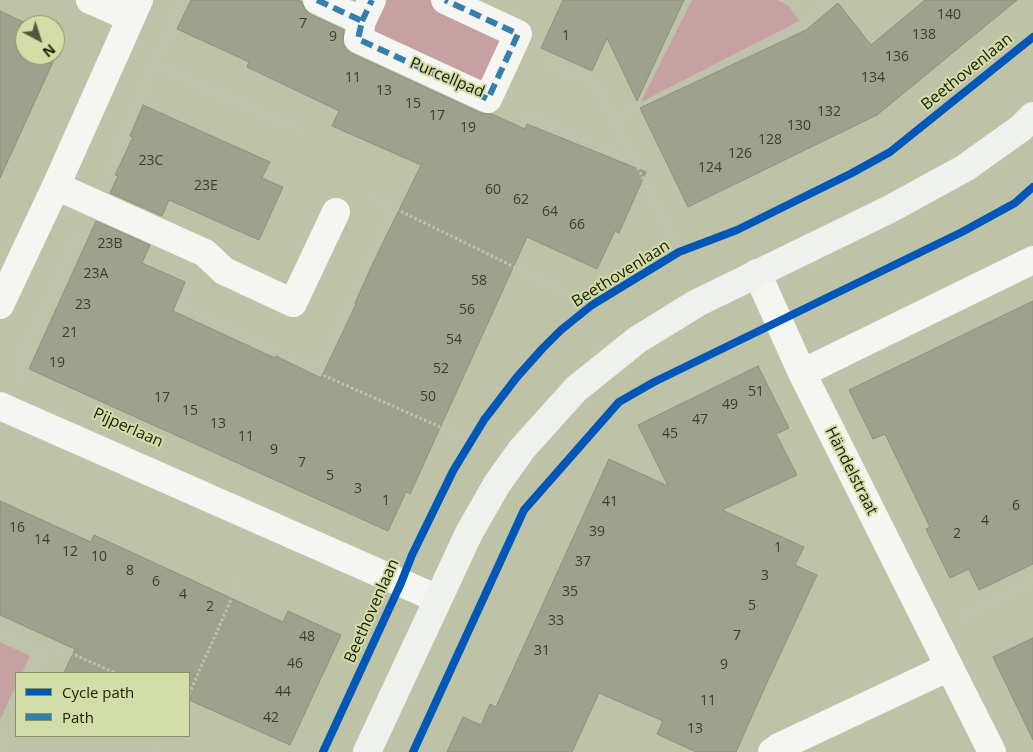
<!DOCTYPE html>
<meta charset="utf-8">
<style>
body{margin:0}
#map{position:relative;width:1033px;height:752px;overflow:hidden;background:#bec3a7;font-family:"Open Sans",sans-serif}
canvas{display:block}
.legend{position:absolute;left:15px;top:672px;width:175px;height:65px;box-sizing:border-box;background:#d2dda7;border:1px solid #889067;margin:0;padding:6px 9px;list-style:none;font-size:15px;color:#1a1d08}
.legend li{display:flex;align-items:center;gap:10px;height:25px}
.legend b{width:25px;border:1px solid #889067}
.north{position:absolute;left:15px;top:15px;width:50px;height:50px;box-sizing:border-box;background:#d2dda7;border:1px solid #889067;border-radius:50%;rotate:140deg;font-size:14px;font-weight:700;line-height:20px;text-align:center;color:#1a1d08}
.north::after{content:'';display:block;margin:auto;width:18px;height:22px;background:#535740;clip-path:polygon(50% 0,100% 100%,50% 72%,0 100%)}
</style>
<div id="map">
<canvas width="1033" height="752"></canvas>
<ul class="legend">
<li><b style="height:6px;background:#0057b8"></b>Cycle path</li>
<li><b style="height:6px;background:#347fae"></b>Path</li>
</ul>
<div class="north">N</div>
</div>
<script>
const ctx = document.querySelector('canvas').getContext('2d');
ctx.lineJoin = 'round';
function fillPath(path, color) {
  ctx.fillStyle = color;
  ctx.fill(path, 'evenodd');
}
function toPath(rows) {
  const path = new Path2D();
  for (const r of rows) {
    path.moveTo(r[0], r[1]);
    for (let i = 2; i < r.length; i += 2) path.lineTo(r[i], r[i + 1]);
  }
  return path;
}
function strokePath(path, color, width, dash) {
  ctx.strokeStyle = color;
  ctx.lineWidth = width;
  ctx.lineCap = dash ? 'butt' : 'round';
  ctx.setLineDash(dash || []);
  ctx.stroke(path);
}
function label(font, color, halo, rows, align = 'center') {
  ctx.font = font + ' "Open Sans",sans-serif';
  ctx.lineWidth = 4;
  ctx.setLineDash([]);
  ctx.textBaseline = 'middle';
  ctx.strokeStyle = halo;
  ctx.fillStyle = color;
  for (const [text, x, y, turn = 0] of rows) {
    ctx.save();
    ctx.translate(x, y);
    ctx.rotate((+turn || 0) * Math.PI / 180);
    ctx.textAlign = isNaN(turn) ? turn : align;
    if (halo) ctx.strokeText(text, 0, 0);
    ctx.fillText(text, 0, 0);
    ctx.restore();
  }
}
fillPath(toPath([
 [382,0,434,0,504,31,488,86,374,39,370,27],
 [692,0,777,0,789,6,799,21,641,102],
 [0,642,30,656,22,673,16,673,16,685,0,720]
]), '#c6a1a2');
const building = toPath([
 [191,0,297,0,302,2,305,9,310,14,344,30,343,43,346,49,351,53,481,113,492,114,525,129,527,124,646,172,619,233,615,231,597,269,527,237,410,494,406,492,388,531,29,369,96,221,150,245,142,263,185,282,173,311,275,358,276,356,321,378,356,304,355,303,373,263,421,165,332,126,339,111,247,67,249,62,177,29,191,0],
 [563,0,684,0,637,101,607,38,592,71,541,48,563,0],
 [925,0,1017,0,877,115,688,207,640,108,806,30,838,3,871,45,925,0],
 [0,11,30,25,25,25,25,55,55,55,55,37,63,40,0,178,0,11],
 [143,105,270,162,262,178,283,187,259,240,169,200,162,216,110,193,118,176,115,175,133,137,130,136,143,105],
 [1033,301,1033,564,979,590,969,569,950,578,926,529,930,527,885,434,873,439,849,390,1033,301],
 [758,366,789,428,776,434,797,475,722,510,804,547,795,565,817,575,765,687,736,752,696,752,657,734,663,721,599,693,572,752,447,752,463,717,481,725,490,704,496,707,609,459,668,486,638,425,758,366],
 [0,501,91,542,94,535,283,622,288,611,341,635,290,745,189,700,189,673,64,673,75,649,0,615,0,501],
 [1033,638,1033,740,993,657,1033,638]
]);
fillPath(building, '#9ea18b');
strokePath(building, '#8d917b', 1);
strokePath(toPath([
 [805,22,832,0],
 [545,62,595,84,636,163],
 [155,65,302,131],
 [521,113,636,164,679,252],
 [613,119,805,22,791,3,785,0],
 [107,171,183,0],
 [368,196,394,208],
 [189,285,179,306,307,366,320,369,325,376,472,441],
 [320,369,394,208,592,305],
 [23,377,18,364,79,233],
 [962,616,1033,582],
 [0,635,43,655,35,673],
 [43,655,51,644,115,673],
 [189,694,239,582],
 [0,750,16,714],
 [155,752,163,736]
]), '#c0c1b9', 3, [2.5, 2.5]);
strokePath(toPath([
 [90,0,131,18],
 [317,0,362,21,358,39,488,99,518,34,445,0],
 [362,21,372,0],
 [56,186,205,253,224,271,293,303,336,212],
 [757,273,802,373,992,752],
 [0,305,56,186,139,0],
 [802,373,1033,260],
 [0,406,438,599],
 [772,752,779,747,949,667]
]), '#f5f6f2', 28);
strokePath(toPath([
 [367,752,469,533,497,484,522,449,576,389,637,340,697,303,890,209,965,168,1021,128,1033,116]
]), '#eef1ee', 28);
strokePath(toPath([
 [317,0,362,21,358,39,488,99,518,34,445,0],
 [362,21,372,0]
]), '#347fae', 6, [12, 6]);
strokePath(toPath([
 [323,752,401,583,412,555,453,471,484,420,517,377,542,349,561,330,592,305,679,252,737,230,852,173,890,152,1033,37],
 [413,752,524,510,619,402,654,382,962,232,1015,203,1033,187]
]), '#0057b8', 8);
label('14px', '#3b3e29', null, [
 ["140",949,15],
 ["7",303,24],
 ["138",924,35],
 ["1",566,36],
 ["9",333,37],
 ["136",897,57],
 ["11",353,78],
 ["134",873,78],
 ["13",384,91],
 ["15",413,104],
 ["132",829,112],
 ["17",437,116],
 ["130",799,126],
 ["19",468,128],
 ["128",770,140],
 ["126",740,154],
 ["23C",151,161],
 ["124",710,168],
 ["23E",206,186],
 ["60",493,190],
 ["62",521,200],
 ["64",550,212],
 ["66",577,225],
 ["23B",110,244],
 ["23A",96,274],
 ["58",479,281],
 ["23",83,305],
 ["56",467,310],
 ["21",70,333],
 ["54",454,340],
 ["19",57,363],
 ["52",441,369],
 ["51",756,392],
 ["50",428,397],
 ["17",162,398],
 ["49",730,405],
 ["15",190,411],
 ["47",700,420],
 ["13",218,424],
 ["45",670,434],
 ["11",246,437],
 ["9",274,450],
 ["7",302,463],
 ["5",330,476],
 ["3",358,489],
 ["1",386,501],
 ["41",610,502],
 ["6",1016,506],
 ["4",985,521],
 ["16",17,528],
 ["39",597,532],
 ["2",957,534],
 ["14",42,540],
 ["1",778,548],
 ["12",70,552],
 ["10",99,557],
 ["37",583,562],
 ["8",130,571],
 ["3",765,576],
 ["6",156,582],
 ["35",570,592],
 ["4",183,595],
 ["5",752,606],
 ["2",210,607],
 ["33",556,621],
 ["7",737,636],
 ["48",307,637],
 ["31",542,651],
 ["46",295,664],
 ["9",724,665],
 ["44",283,692],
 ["11",708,701],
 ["42",271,718],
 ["13",695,729]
]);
label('16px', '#1a1d08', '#d2dda7', [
 ["Beethovenlaan",967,72,-39],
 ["Purcellpad",447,78,23],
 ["Beethovenlaan",621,274,-32],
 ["Pijperlaan",128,428,24],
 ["Händelstraat",851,471,63],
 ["Beethovenlaan",372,611,-66]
]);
</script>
